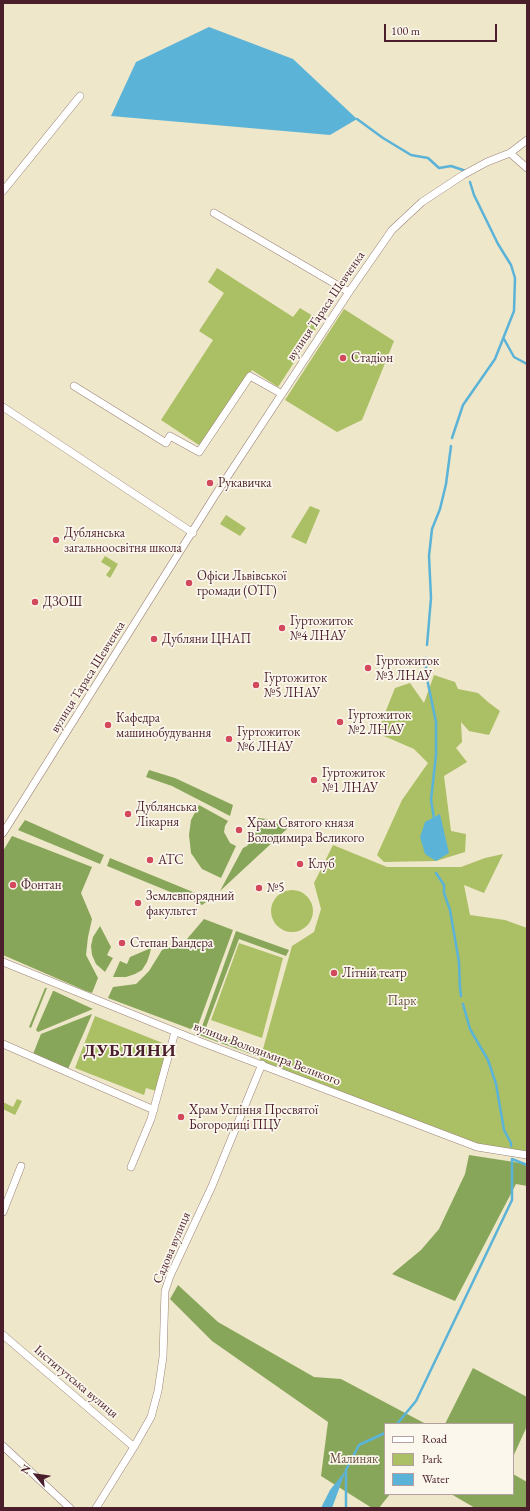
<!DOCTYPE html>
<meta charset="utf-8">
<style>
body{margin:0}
#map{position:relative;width:530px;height:1511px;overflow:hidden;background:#eee7ca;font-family:"EB Garamond",serif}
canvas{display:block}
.frame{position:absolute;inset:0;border:4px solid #4a1f2b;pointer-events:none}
.legend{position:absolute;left:384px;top:1423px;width:130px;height:72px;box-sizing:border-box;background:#fbf7ec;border:1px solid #b4a19f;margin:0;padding:5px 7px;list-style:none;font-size:12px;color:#4a1f2b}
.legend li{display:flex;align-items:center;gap:8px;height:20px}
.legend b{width:20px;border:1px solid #b4a19f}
.north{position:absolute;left:16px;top:1455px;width:40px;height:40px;-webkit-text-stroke:3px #fbf7ec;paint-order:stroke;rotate:299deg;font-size:11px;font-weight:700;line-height:16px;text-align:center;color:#4a1f2b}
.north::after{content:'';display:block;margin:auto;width:14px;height:18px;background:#4a1f2b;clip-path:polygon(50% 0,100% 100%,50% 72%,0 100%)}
.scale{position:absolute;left:384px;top:24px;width:113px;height:18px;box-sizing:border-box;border:2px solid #4a1f2b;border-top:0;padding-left:5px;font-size:12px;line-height:14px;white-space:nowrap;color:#4a1f2b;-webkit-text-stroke:3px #fbf7ec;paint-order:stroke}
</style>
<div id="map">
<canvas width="530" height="1511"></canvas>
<div class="frame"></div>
<ul class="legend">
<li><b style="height:5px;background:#fff"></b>Road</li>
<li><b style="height:11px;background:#abbf64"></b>Park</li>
<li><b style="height:11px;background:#5bb3d8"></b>Water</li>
</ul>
<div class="north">N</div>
<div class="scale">100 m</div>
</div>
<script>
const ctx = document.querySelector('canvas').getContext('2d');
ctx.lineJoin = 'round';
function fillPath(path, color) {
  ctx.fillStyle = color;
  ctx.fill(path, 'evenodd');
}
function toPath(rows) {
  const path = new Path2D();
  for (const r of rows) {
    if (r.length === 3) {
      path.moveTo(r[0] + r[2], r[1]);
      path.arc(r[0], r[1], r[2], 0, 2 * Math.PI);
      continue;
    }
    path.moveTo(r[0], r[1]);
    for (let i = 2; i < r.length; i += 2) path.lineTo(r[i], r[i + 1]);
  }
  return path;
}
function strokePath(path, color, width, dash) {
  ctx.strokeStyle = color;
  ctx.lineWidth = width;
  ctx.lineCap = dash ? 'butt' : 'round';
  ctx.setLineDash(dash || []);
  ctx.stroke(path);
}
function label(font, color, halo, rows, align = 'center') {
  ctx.font = font + ' "EB Garamond",serif';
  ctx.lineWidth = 3.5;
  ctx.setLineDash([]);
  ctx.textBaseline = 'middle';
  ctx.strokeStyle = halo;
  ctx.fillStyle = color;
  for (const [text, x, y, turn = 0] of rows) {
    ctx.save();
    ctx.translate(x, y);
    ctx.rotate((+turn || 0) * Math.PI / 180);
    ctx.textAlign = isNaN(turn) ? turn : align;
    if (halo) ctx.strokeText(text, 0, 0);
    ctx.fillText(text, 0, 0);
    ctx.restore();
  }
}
fillPath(toPath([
 [217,268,293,317,300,308,321,321,278,387,252,370,202,447,161,420,213,340,199,331,224,293,208,282],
 [344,309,394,341,362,420,337,432,285,400],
 [310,506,320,510,306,544,291,537],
 [226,515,246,528,240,536,220,524],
 [105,556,118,564,110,578,106,575,111,568,101,562],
 [434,675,455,682,458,689,478,693,488,702,500,711,489,735,469,731,461,722,462,742,456,748,467,762,444,776,451,831,466,834,465,852,436,861,384,862,377,855,402,800,428,763,414,749,377,733,395,688,410,683,424,703],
 [333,845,387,867,461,867,485,858,503,854,484,893,464,885,470,915,505,920,527,928,527,1155,477,1147,259,1063,292,946,314,932,321,909,314,883],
 [292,911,21],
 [239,943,283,958,262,1038,211,1020],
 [95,1016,170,1046,156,1091,146,1088,144,1095,75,1068],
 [17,1099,22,1101,15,1115,3,1109,3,1102,13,1107]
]), '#abbf64');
fillPath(toPath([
 [149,770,175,778,233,805,230,816,172,786,146,777],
 [199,805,228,821,225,826,224,832,230,843,236,846,221,878,202,869,191,853,189,835,191,820],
 [258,818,267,819,288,828,220,891,243,848,247,846,255,836,256,829,254,825],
 [25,820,104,855,100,864,18,830],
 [12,836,92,867,81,893,92,919,88,937,86,955,98,978,92,993,86,991,3,955,3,851],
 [110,858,210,899,202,905,107,866],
 [204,919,233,930,196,1031,108,998,113,987,136,984,149,971,162,950,187,939],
 [100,926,111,947,107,955,113,958,105,972,96,964,92,955,91,946,93,937],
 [236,931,289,950,286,956,239,939,205,1030,261,1051,259,1057,199,1035],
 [151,948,150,953,147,962,142,970,135,974,126,977,113,977,120,961,127,964,130,957],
 [45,988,47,988,31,1028,29,1027],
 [53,991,54,991,93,1009,38,1032,36,1030],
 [92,1014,68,1069,33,1054,41,1034],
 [469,1155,527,1164,527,1186,516,1184,455,1301,392,1274,421,1250,439,1229,465,1174],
 [178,1285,218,1322,314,1377,341,1379,426,1424,385,1424,385,1494,390,1494,379,1508,372,1508,321,1476,328,1422,212,1341,170,1299],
 [473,1368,527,1397,527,1426,513,1457,513,1424,445,1424],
 [513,1474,527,1482,527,1508,475,1508,451,1494,513,1494]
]), '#88a65a');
fillPath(toPath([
 [209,27,293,59,357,119,330,135,111,116,136,62],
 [440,814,449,853,436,861,425,854,420,837,425,822],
 [346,1470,332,1508,321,1508,330,1490]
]), '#5bb3d8');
strokePath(toPath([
 [357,119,383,138,411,155,428,158,439,168,451,166,466,171],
 [504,339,514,357,527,364],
 [452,438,463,405,495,359,514,311,515,278,511,265,498,244,474,195,470,182],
 [427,645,431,598,429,556,432,529,440,509,446,484,451,446],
 [426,658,426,674,436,722,436,755,431,800,434,818],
 [436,873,444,885,444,893,450,910,459,962,460,988,461,996],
 [463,1004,470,1029,488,1060,496,1084,504,1130,511,1143,511,1146],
 [397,1424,416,1401,512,1200,512,1159,527,1165],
 [346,1508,346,1470,359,1445,385,1433]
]), '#5bb3d8', 2.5);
const minor = toPath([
 [510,153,527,168],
 [3,191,80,96],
 [214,213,349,292],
 [74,386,166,443,170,436,199,452,250,376,282,394],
 [3,407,193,533],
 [3,833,214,497,349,292,392,230,422,202,463,175,487,162,510,153,527,140],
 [3,962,201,1042,477,1147,527,1155],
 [3,1044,154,1110],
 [131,1167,151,1119,175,1032],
 [3,1212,21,1166],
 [3,1335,134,1447],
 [3,1446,70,1508],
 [96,1508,134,1447,151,1417,158,1391,163,1357,165,1291,170,1276,212,1186,262,1064]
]);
strokePath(minor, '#9c837a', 8);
strokePath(minor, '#fff', 7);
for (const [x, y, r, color] of [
 [343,358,4,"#d1495b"],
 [210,483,4,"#d1495b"],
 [56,540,4,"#d1495b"],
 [189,583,4,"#d1495b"],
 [35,602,4,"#d1495b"],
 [282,628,4,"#d1495b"],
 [154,639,4,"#d1495b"],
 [368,668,4,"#d1495b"],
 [256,685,4,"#d1495b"],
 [340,722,4,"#d1495b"],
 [108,725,4,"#d1495b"],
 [229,739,4,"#d1495b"],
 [314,780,4,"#d1495b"],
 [128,814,4,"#d1495b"],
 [239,830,4,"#d1495b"],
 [150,860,4,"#d1495b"],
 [300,864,4,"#d1495b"],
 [13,885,4,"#d1495b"],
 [259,888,4,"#d1495b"],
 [138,903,4,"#d1495b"],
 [122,943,4,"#d1495b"],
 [334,973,4,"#d1495b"],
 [181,1117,4,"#d1495b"]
]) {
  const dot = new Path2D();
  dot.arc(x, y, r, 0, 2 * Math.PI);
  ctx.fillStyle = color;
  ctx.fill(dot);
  strokePath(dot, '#fbf7ec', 1.5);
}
label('13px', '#4a1f2b', '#fbf7ec', [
 ["вулиця Тараса Шевченка",326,306,-56],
 ["вулиця Тараса Шевченка",88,677,-58],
 ["вулиця Володимира Великого",267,1054,21],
 ["Садова вулиця",172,1248,-67],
 ["Інститутська вулиця",76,1382,40]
]);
label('13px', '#4a1f2b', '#fbf7ec', [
 ["Стадіон",351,358],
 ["Рукавичка",218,483],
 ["Дублянська",64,533],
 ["загальноосвітня школа",64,548],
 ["Офіси Львівської",197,576],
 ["громади (ОТГ)",197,591],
 ["ДЗОШ",43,602],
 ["Гуртожиток",290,621],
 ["№4 ЛНАУ",290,636],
 ["Дубляни ЦНАП",162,639],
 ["Гуртожиток",376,661],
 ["№3 ЛНАУ",376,676],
 ["Гуртожиток",264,678],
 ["№5 ЛНАУ",264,693],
 ["Гуртожиток",348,715],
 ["№2 ЛНАУ",348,730],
 ["Кафедра",116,718],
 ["машинобудування",116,733],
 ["Гуртожиток",237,732],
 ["№6 ЛНАУ",237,747],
 ["Гуртожиток",322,773],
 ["№1 ЛНАУ",322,788],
 ["Дублянська",136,807],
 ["Лікарня",136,822],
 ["Храм Святого князя",247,823],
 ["Володимира Великого",247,838],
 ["АТС",158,860],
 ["Клуб",308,864],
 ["Фонтан",21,885],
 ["№5",267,888],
 ["Землевпорядний",146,896],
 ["факультет",146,911],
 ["Степан Бандера",130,943],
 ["Літній театр",342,973],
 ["Храм Успіння Пресвятої",189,1110],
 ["Богородиці ПЦУ",189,1125]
], 'left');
label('13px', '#674f3c', '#fbf7ec', [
 ["Парк",402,1001],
 ["Малиняк",354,1459]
]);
ctx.letterSpacing = '1px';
label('bold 17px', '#4a1f2b', '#fbf7ec', [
 ["ДУБЛЯНИ",130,1051]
]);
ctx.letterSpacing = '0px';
</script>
